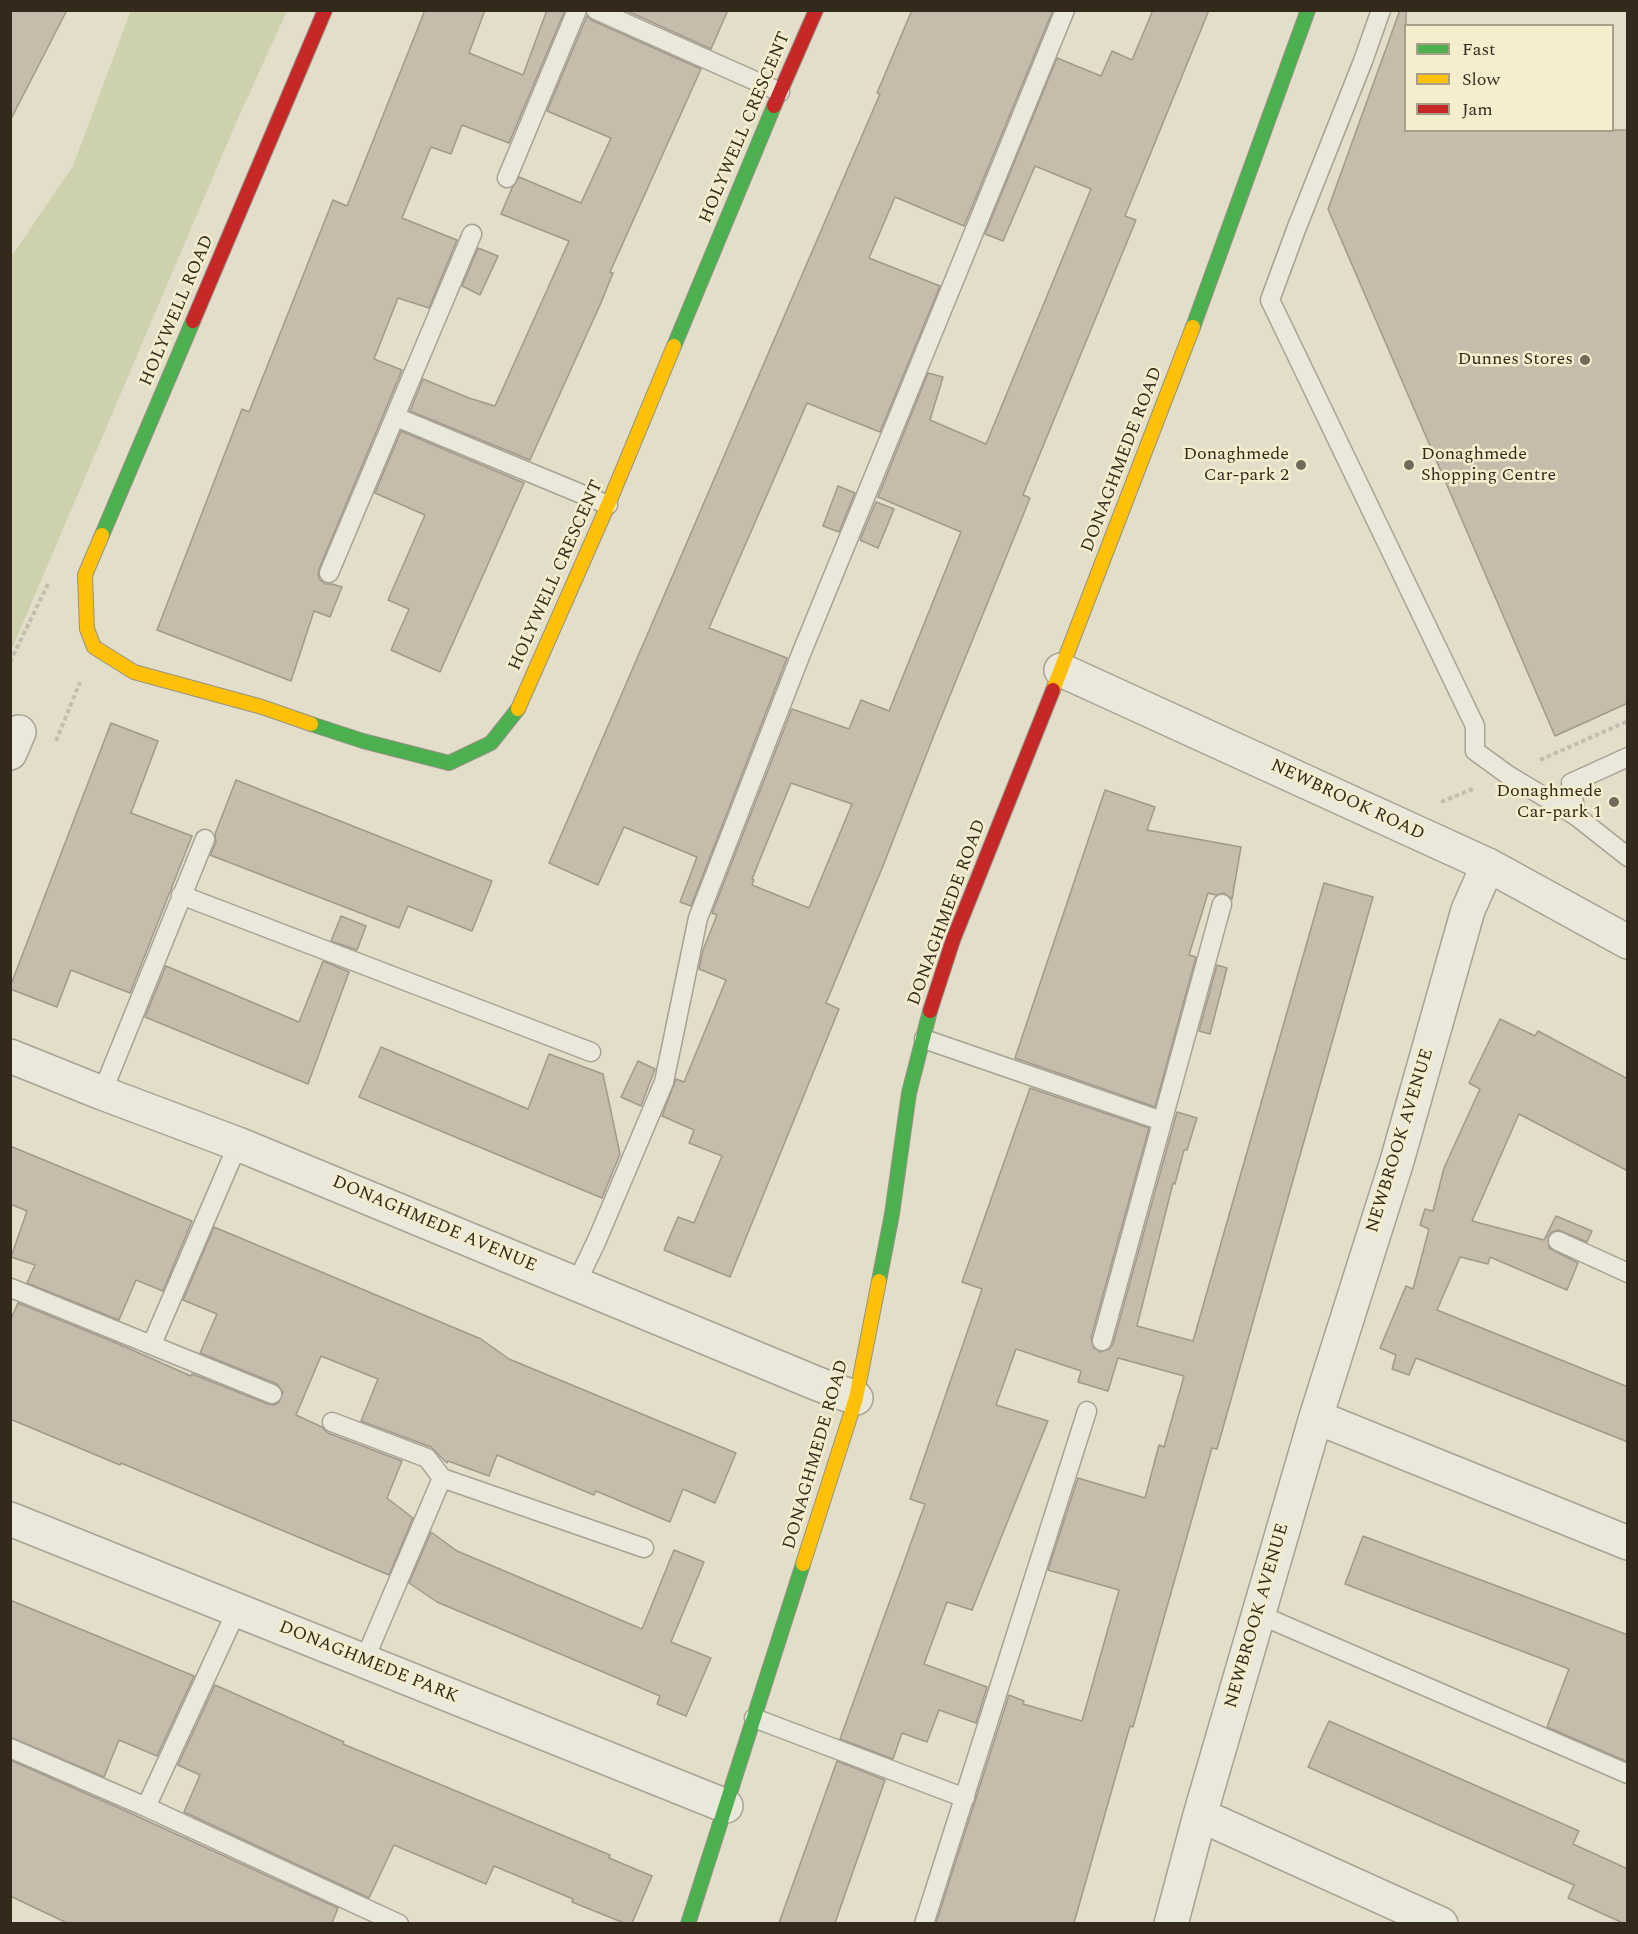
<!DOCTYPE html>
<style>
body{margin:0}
#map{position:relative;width:1638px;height:1934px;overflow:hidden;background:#e2deca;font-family:Spectral,serif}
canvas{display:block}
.frame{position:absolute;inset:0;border:12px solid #342a1c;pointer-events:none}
.legend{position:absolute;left:1404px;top:24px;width:210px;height:108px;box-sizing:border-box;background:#f4edce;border:2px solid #a79f87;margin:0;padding:8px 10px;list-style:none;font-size:18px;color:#342a1c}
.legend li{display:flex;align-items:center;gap:12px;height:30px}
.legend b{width:30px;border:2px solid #a79f87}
</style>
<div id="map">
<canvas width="1638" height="1934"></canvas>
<div class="frame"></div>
<ul class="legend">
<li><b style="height:8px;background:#4caf50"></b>Fast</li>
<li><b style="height:8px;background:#ffc107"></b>Slow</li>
<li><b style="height:8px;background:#c62828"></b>Jam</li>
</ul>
</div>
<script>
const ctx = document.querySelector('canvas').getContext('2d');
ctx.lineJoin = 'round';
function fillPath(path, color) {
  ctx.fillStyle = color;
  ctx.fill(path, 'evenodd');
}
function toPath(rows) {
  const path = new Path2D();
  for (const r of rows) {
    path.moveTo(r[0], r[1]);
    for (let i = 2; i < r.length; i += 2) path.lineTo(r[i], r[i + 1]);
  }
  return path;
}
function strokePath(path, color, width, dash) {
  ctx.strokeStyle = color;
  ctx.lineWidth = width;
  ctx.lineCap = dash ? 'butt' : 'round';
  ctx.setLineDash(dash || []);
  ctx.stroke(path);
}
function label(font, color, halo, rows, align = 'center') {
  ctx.font = font + ' Spectral,serif';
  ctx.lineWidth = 5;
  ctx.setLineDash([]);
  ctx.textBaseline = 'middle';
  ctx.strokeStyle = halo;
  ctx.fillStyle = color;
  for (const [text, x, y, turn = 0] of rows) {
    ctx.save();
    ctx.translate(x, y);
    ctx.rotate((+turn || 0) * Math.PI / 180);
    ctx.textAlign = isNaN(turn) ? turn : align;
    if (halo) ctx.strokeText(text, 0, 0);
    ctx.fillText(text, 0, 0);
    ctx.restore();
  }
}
fillPath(toPath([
 [131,10,287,11,239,116,11,651,11,257,73,166]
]), '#cdd2ac');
const building = toPath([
 [10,10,67,10,10,121,10,10],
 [425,10,485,10,469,53,523,75,547,10,565,10,509,143,462,125,451,154,431,147,402,218,457,240,429,308,398,298,374,359,402,370,319,569,318,575,320,580,325,584,332,584,342,587,330,617,314,611,291,681,157,630,242,409,249,412,333,200,347,206,425,10],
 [625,10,728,10,711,49,625,10],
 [912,10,1053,10,964,226,895,197,869,258,940,286,880,432,807,403,709,628,787,658,691,906,680,902,697,857,624,827,598,885,549,863,848,168,880,94,877,93,912,10],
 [1153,10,1209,10,1125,216,1136,220,1023,495,1030,498,936,730,883,866,826,1003,839,1009,730,1277,664,1250,678,1217,694,1223,722,1156,689,1143,694,1130,662,1116,676,1079,684,1082,726,980,699,969,703,950,717,915,712,913,792,709,849,729,861,700,889,711,961,532,878,497,928,373,943,377,930,420,986,444,1091,189,1035,166,1003,241,985,234,1057,58,1101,76,1112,51,1132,60,1153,10],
 [791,783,852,804,809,908,752,885,754,880,752,879,791,783],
 [1400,10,1406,10,1406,130,1628,130,1628,703,1555,736,1328,209,1400,10],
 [587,16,591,20,701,69,610,272,613,273,600,305,530,460,410,411,423,379,469,398,495,406,569,241,501,214,512,188,519,177,581,203,611,138,547,111,587,16],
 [478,248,498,256,480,295,462,286,478,248],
 [401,431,524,483,440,672,391,650,409,609,388,600,425,515,375,493,401,431],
 [838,486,855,493,839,532,823,526,838,486],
 [876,502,894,509,878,548,860,540,876,502],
 [111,723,158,741,131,813,192,836,130,993,71,970,57,1007,10,989,10,987,111,723],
 [236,780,492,881,472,931,408,906,399,928,210,855,216,843,215,834,236,780],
 [1105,790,1155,807,1147,830,1241,847,1232,899,1224,893,1216,895,1208,893,1189,955,1196,957,1155,1107,1015,1058,1105,790],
 [1324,883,1373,897,1217,1449,1212,1448,1133,1727,1130,1726,1074,1923,936,1923,1009,1695,1024,1701,1023,1704,1082,1721,1119,1590,1048,1570,1078,1478,1145,1498,1159,1445,1164,1447,1184,1376,1118,1358,1108,1391,1078,1382,1081,1371,1016,1349,996,1405,1048,1421,972,1610,947,1602,924,1664,987,1687,976,1723,939,1710,927,1742,902,1733,893,1759,840,1739,925,1504,910,1499,982,1289,962,1282,1030,1088,1149,1128,1091,1338,1094,1348,1100,1352,1109,1349,1113,1344,1177,1112,1197,1118,1187,1150,1184,1150,1175,1184,1173,1183,1137,1326,1193,1341,1324,883],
 [341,916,366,926,357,950,331,941,341,916],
 [323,961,349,972,308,1084,145,1017,166,966,299,1022,323,961],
 [1217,965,1227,968,1210,1034,1199,1031,1217,965],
 [1500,1019,1535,1036,1538,1031,1628,1079,1628,1171,1519,1114,1472,1221,1544,1240,1556,1216,1592,1231,1587,1242,1558,1230,1552,1232,1548,1237,1549,1248,1578,1263,1567,1290,1490,1257,1488,1264,1460,1257,1437,1310,1628,1387,1628,1442,1416,1358,1409,1375,1392,1369,1396,1355,1380,1348,1406,1286,1413,1289,1429,1229,1420,1225,1425,1209,1433,1211,1444,1168,1480,1089,1469,1083,1500,1019],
 [381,1047,528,1109,549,1054,603,1074,620,1154,602,1198,359,1097,381,1047],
 [638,1061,655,1069,641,1106,621,1097,638,1061],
 [10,1146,192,1221,163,1291,136,1280,119,1320,27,1283,35,1265,11,1257,27,1211,10,1204,10,1146],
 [214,1227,481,1339,509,1359,736,1453,715,1503,683,1489,670,1522,596,1491,594,1495,497,1455,489,1476,448,1461,447,1463,431,1447,361,1421,378,1379,321,1356,296,1415,322,1427,328,1433,402,1461,387,1498,413,1518,389,1575,121,1463,120,1465,10,1419,10,1321,18,1303,114,1342,191,1376,192,1374,268,1404,274,1405,279,1402,283,1392,277,1384,200,1353,217,1314,183,1300,214,1227],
 [431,1532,457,1551,642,1629,674,1550,704,1562,671,1642,711,1658,686,1716,657,1704,660,1696,437,1602,409,1583,431,1532],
 [1363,1536,1628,1635,1628,1762,1547,1727,1569,1669,1345,1584,1363,1536],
 [10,1600,194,1676,157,1756,119,1740,104,1777,10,1737,10,1600],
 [215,1685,344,1742,343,1744,610,1855,609,1858,652,1876,632,1923,624,1923,572,1902,573,1899,494,1866,486,1884,394,1845,369,1898,184,1812,200,1775,178,1765,215,1685],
 [1329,1721,1579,1831,1573,1844,1628,1869,1628,1923,1623,1923,1568,1898,1574,1885,1308,1767,1329,1721],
 [10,1760,119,1808,338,1908,332,1923,67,1923,10,1896,10,1760],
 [837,1761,885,1780,835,1923,779,1923,837,1761]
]);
fillPath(building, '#c5bcab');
strokePath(building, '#a1998a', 1.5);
const lane = toPath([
 [596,10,780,92],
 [1381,10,1363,61,1297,227,1270,300,1475,726,1475,751,1508,775,1576,816,1628,857],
 [507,178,577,10],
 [396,417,608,505],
 [329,573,472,234],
 [1576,816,1571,783,1628,757],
 [181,895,591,1052],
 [924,1039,1162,1121],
 [102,1093,205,839],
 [1558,1241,1628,1273],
 [576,1284,597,1240,664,1082,698,918,801,654,1065,10],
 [11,1288,272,1394],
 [1102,1341,1222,904],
 [152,1344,238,1144],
 [332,1422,427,1458,442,1478,644,1548],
 [1258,1614,1628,1774],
 [364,1661,442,1478],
 [754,1718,965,1798],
 [10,1748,146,1807,399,1924],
 [146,1807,237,1610],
 [924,1924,1087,1411]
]);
const street = toPath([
 [1061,670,1488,865,1628,942],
 [10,753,19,732],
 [10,1056,102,1093,238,1144,818,1384,856,1398],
 [1316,1417,1628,1543],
 [10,1519,726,1806],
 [1200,1815,1441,1924],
 [1171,1924,1200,1815,1316,1417,1397,1161,1468,910,1488,865]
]);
const fast = toPath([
 [1193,327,1308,10],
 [674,346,774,106],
 [102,535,193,321],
 [311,724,363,741,449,763,491,743,518,709],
 [879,1281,892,1214,909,1093,930,1011],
 [688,1924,803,1564]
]);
const slow = toPath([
 [102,535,85,575,87,629,94,647,134,672,262,707,311,724],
 [1053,690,1193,327],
 [518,709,608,505,674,346],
 [803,1564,856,1398,879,1281]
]);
const jam = toPath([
 [774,106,816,10],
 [193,321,325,10],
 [930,1011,953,940,1053,690]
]);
strokePath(lane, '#a7a293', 21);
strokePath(street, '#a7a293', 36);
strokePath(fast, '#969183', 16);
strokePath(slow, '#969183', 16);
strokePath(jam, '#969183', 16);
strokePath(toPath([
 [10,662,48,584],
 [56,741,80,682],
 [1540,760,1628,721],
 [1441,802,1475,788]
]), '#c2beb2', 4, [4.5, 3]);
strokePath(lane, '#eae7db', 18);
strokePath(street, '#eae7db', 33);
strokePath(fast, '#4caf50', 14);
strokePath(slow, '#ffc107', 14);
strokePath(jam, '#c62828', 14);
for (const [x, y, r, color] of [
 [1585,360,6,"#716959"],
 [1301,465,6,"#716959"],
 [1409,465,6,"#716959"],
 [1614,802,6,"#716959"]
]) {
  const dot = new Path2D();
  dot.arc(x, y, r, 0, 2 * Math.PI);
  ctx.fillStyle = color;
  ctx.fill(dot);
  strokePath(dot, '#f4edce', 2);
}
label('18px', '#342a1c', '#f4edce', [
 ["HOLYWELL CRESCENT",746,128,-67],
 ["HOLYWELL ROAD",178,311,-67],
 ["DONAGHMEDE ROAD",1123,460,-69],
 ["HOLYWELL CRESCENT",557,576,-66],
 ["NEWBROOK ROAD",1347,801,25],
 ["DONAGHMEDE ROAD",948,913,-70],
 ["NEWBROOK AVENUE",1401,1141,-73],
 ["DONAGHMEDE AVENUE",434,1225,23],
 ["DONAGHMEDE ROAD",817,1455,-74],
 ["NEWBROOK AVENUE",1258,1616,-74],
 ["DONAGHMEDE PARK",368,1663,22]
]);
label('18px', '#342a1c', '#f4edce', [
 ["Dunnes Stores",1573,360],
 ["Donaghmede",1289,455],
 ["Car-park 2",1289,476],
 ["Donaghmede",1421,455,"left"],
 ["Shopping Centre",1421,476,"left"],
 ["Donaghmede",1602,792],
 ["Car-park 1",1602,813]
], 'right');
</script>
